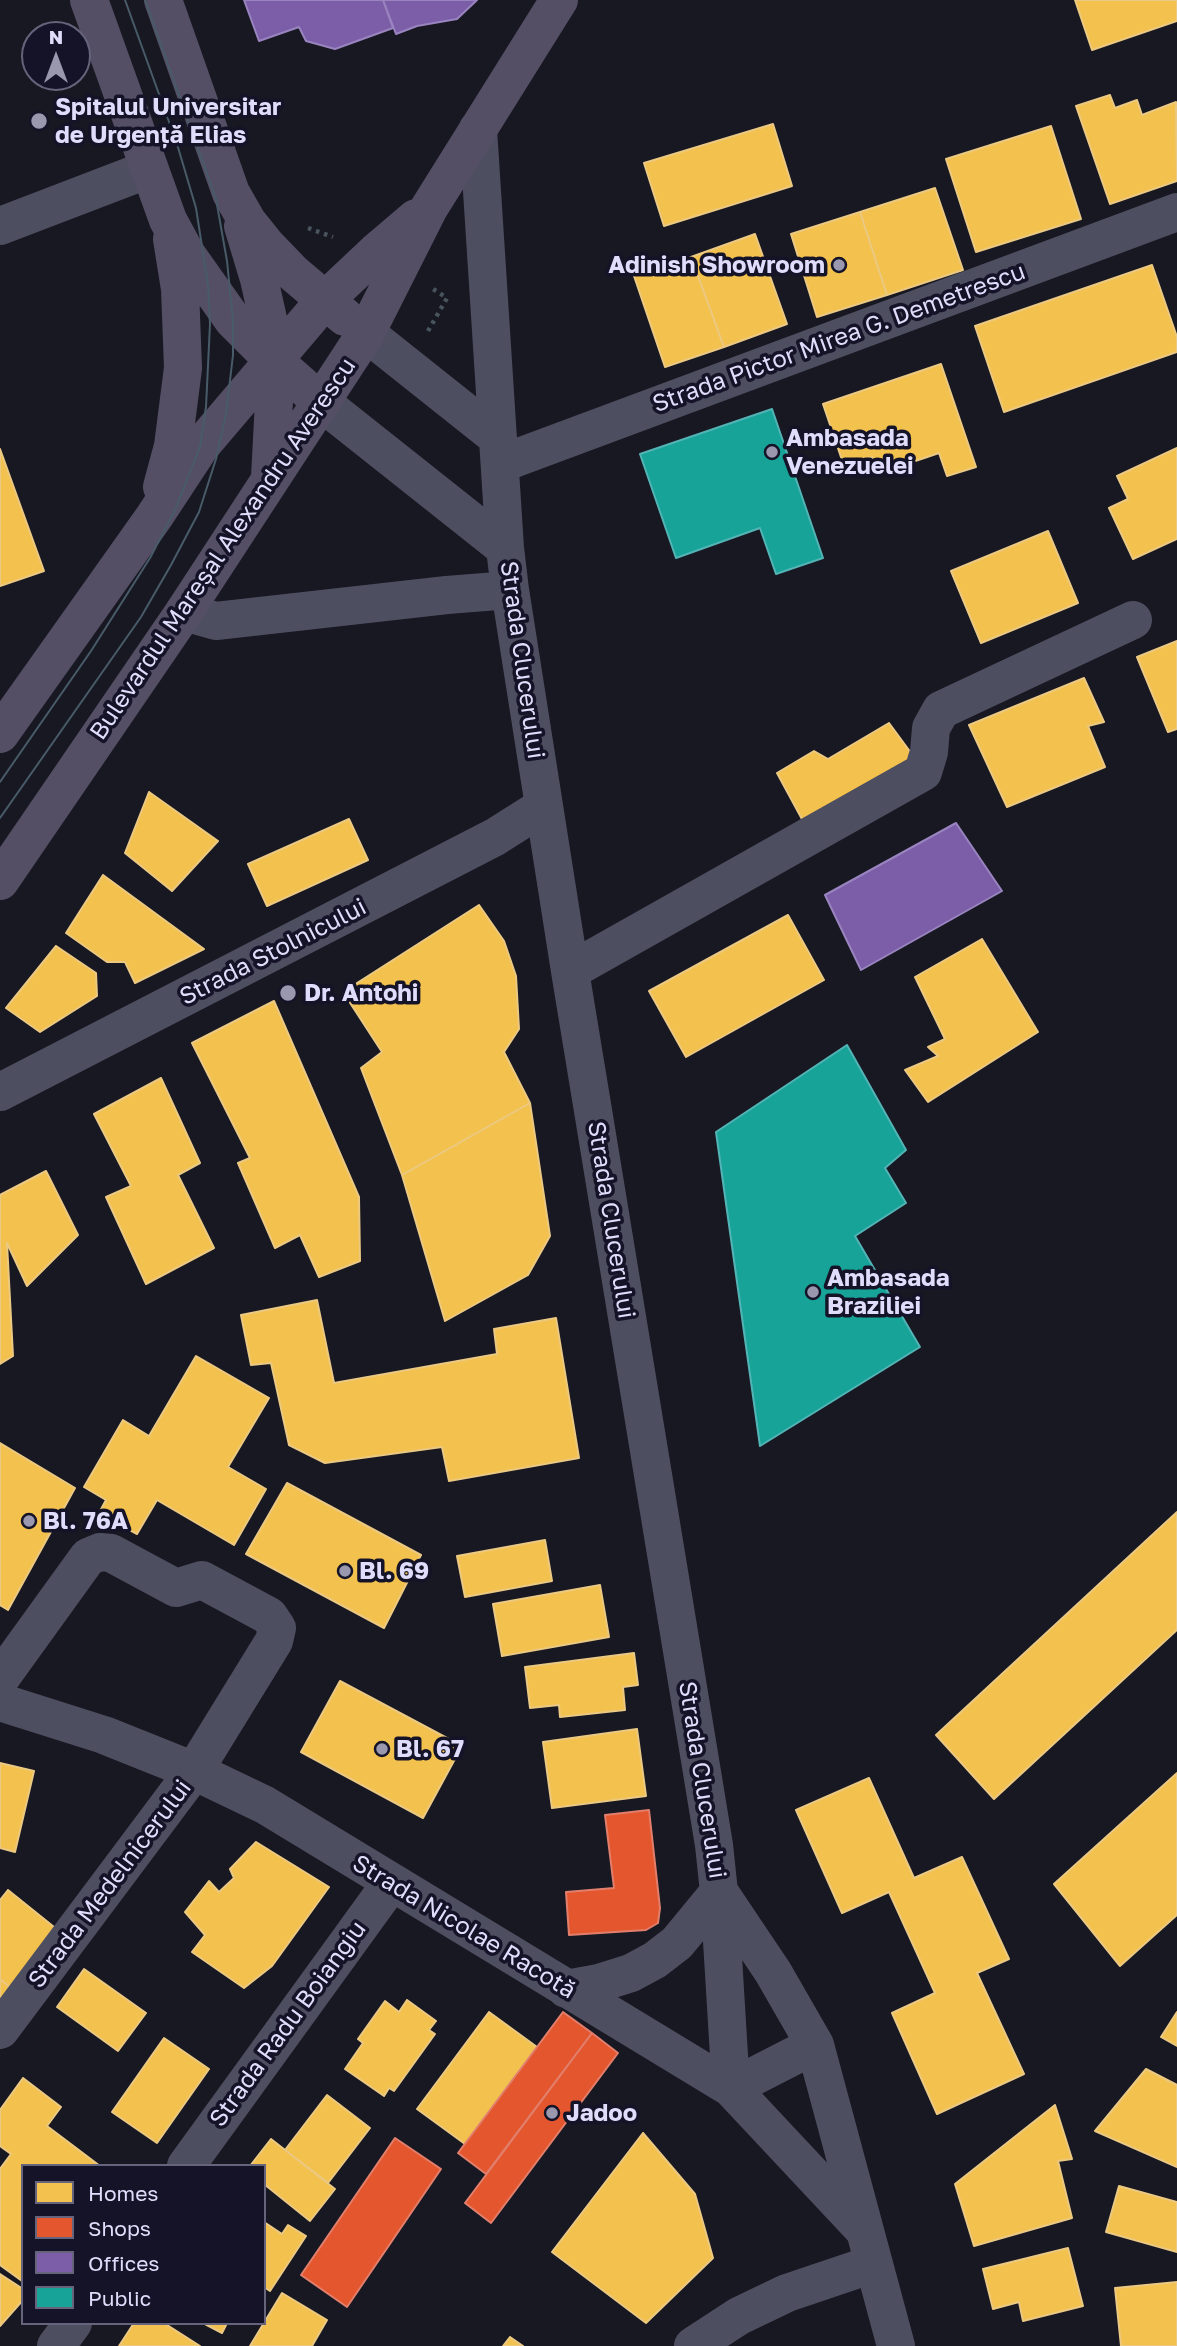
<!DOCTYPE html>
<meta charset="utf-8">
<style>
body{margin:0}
#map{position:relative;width:1177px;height:2346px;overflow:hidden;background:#181822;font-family:"Golos Text",sans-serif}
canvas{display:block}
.legend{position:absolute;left:21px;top:2164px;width:245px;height:161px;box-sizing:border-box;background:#151327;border:2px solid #66647c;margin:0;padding:9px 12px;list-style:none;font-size:21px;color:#dfddfb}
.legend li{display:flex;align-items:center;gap:14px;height:35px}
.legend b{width:35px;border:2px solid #66647c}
.north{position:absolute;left:21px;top:21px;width:70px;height:70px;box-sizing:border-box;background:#151327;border:2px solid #66647c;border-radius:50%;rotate:0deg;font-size:19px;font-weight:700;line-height:28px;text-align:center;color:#dfddfb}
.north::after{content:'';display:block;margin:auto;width:24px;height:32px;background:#9998af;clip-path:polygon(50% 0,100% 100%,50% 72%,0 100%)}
</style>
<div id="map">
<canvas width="1177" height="2346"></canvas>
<ul class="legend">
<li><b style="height:19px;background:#f2c14e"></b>Homes</li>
<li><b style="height:19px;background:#e4572e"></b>Shops</li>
<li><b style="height:19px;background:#7b5ea7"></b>Offices</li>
<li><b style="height:19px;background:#17a398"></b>Public</li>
</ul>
<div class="north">N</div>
</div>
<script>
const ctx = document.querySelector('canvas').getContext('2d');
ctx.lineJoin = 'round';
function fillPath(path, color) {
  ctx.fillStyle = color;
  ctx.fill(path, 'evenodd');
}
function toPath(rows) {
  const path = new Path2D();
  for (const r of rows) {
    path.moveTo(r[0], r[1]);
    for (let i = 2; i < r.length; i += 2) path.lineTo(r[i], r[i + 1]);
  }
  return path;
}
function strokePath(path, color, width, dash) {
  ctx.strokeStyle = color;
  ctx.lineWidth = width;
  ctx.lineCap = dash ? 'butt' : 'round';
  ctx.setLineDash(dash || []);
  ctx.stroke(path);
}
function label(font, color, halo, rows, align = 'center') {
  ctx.font = font + ' "Golos Text",sans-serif';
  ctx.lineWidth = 7;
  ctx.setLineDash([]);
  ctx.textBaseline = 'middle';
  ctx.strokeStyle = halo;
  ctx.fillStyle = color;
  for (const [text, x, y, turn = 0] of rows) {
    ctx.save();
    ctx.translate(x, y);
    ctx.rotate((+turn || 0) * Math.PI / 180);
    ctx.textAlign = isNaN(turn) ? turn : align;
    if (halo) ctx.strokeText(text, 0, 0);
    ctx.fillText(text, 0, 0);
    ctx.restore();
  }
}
const homes = toPath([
 [1075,0,1177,0,1177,21,1092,50,1075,0],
 [1110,95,1115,108,1137,100,1142,115,1176,102,1177,181,1110,204,1076,106,1110,95],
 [773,124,792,186,664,226,644,163,773,124],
 [1051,126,1081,219,976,252,946,159,1051,126],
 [935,188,963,270,887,295,860,212,935,188],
 [860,212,887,295,817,317,791,234,860,212],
 [755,234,787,324,724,347,691,257,755,234],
 [691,257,724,347,665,367,634,276,691,257],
 [1152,265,1177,337,1177,352,1004,412,975,326,1152,265],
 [941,364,976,467,947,476,939,453,877,474,872,457,844,466,823,404,941,364],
 [1177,448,1177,539,1133,559,1109,508,1128,499,1117,476,1177,448],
 [0,449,44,571,0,586,0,449],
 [1048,531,1078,603,981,643,951,571,1048,531],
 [1177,641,1177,729,1168,732,1137,657,1177,641],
 [1084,678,1104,722,1088,726,1105,767,1007,807,969,725,1084,678],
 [889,723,914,757,803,821,777,773,814,751,828,759,889,723],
 [149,792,218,841,172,891,125,853,149,792],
 [349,819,368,860,267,906,248,864,349,819],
 [103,875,204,949,135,983,125,962,107,962,66,933,103,875],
 [479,905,504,941,516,976,519,1029,504,1052,530,1103,402,1175,361,1068,382,1052,343,992,479,905],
 [788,915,824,980,686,1057,649,991,788,915],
 [982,939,1038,1032,928,1102,905,1070,938,1056,928,1047,945,1039,915,977,982,939],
 [56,946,96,973,97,996,40,1032,6,1008,56,946],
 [274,1001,359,1197,360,1261,319,1277,300,1235,275,1248,238,1163,250,1158,192,1043,274,1001],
 [161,1078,200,1163,178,1175,214,1248,146,1284,106,1197,131,1186,94,1114,161,1078],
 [530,1103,550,1236,528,1275,445,1321,402,1175,530,1103],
 [46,1171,78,1235,27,1286,7,1243,13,1356,0,1364,0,1195,46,1171],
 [317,1300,334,1383,497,1354,494,1329,556,1318,579,1458,449,1481,442,1447,325,1463,289,1445,271,1363,251,1365,241,1315,317,1300],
 [196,1356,269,1398,228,1467,266,1489,234,1545,157,1500,137,1534,99,1513,106,1500,84,1487,123,1420,149,1436,196,1356],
 [0,1443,75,1488,8,1610,0,1605,0,1443],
 [287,1483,421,1555,384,1628,246,1554,287,1483],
 [1177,1512,1177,1630,994,1799,936,1735,1177,1512],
 [545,1540,552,1581,465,1597,457,1556,545,1540],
 [600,1585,609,1637,502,1656,493,1604,600,1585],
 [634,1653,638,1685,623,1687,625,1710,560,1717,559,1705,530,1708,525,1667,634,1653],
 [340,1681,462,1746,423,1818,301,1752,340,1681],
 [637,1729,646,1796,552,1808,543,1742,637,1729],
 [0,1763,34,1771,15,1852,0,1848,0,1763],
 [1177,1773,1177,1915,1120,1966,1054,1884,1177,1773],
 [869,1778,914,1878,962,1857,1009,1959,977,1973,1024,2074,937,2114,892,2013,935,1993,889,1892,842,1913,796,1810,869,1778],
 [256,1842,329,1887,272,1966,244,1988,192,1952,205,1935,185,1912,209,1881,219,1892,234,1878,230,1869,256,1842],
 [8,1890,64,1935,17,1993,0,1979,0,1900,8,1890],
 [84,1969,146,2013,118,2051,57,2007,84,1969],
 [0,1979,17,1993,0,2014,0,1979],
 [407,2000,436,2021,429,2030,435,2034,394,2091,389,2088,384,2096,345,2069,363,2043,358,2039,385,2001,399,2012,407,2000],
 [489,2012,537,2047,465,2144,417,2109,489,2012],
 [1177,2012,1177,2046,1161,2037,1177,2012],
 [164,2038,209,2069,157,2143,112,2112,164,2038],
 [1146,2069,1177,2085,1177,2167,1095,2131,1146,2069],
 [23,2078,61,2107,47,2126,100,2166,23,2166,22,2281,0,2265,0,2169,11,2154,0,2146,0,2110,23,2078],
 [327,2095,370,2128,328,2183,285,2150,327,2095],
 [1055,2105,1072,2159,1058,2161,1072,2218,974,2246,955,2184,1055,2105],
 [643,2133,695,2194,713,2258,646,2323,552,2252,643,2133],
 [271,2139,335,2189,310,2221,264,2184,264,2166,250,2166,271,2139],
 [1119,2186,1177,2202,1177,2252,1106,2232,1119,2186],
 [264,2222,282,2234,288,2225,306,2236,270,2291,264,2287,264,2222],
 [1068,2248,1083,2306,1023,2321,1019,2302,993,2309,983,2269,1068,2248],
 [0,2274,23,2289,23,2300,0,2326,0,2274],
 [1177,2282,1177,2346,1121,2346,1115,2288,1177,2282],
 [282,2293,327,2320,312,2346,250,2346,282,2293],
 [134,2323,164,2323,200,2346,119,2346,134,2323],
 [203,2323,227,2323,222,2333,203,2323],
 [510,2337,523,2346,503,2346,510,2337]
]);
fillPath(homes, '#f2c14e');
strokePath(homes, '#ecc982', 2);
const shops = toPath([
 [649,1810,660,1908,658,1923,646,1930,569,1935,566,1892,614,1888,605,1815,649,1810],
 [563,2012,592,2033,486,2174,458,2153,563,2012],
 [592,2033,618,2053,491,2223,465,2203,592,2033],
 [395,2138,441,2169,347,2307,301,2275,395,2138]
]);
fillPath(shops, '#e4572e');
strokePath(shops, '#e27f6c', 2);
const offices = toPath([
 [244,0,383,0,393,28,335,49,306,41,299,27,259,41,244,0],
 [383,0,477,0,457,19,417,26,396,34,383,0],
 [956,823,1002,891,861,970,825,895,956,823]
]);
fillPath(offices, '#7b5ea7');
strokePath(offices, '#9984c0', 2);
const public = toPath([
 [772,409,823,558,776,574,760,528,676,558,640,454,772,409],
 [847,1045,906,1150,885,1168,906,1203,855,1236,920,1347,760,1446,716,1132,847,1045]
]);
fillPath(public, '#17a398');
strokePath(public, '#53b4b6', 2);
strokePath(toPath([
 [308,228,333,237],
 [428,331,447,298,433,289]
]), '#48545e', 4.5, [3.5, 5]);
strokePath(toPath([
 [478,129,505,548,510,590,570,971,714,1845,719,1892,731,2088,864,2230],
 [0,226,149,169],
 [366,333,498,438],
 [321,402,505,548],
 [500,464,1177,212],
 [184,612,216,621,447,595,510,590],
 [570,971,923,772,929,752,931,728,941,710,1133,620],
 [0,1092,495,837,544,806],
 [0,1679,88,1557,100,1552,111,1553,176,1588,202,1580,269,1616,277,1628,274,1641,194,1771,0,2030],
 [0,1702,104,1735,194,1771,265,1805,731,2088,815,2045],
 [720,1893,773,1972,815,2045,896,2346],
 [566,1989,599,1983,631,1973,655,1960,677,1943,719,1892],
 [186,2166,391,1883],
 [56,2346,73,2323],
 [693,2346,739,2316,787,2293,873,2264]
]), '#4e4e61', 38);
strokePath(toPath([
 [89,0,168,220,187,255,233,320,272,359,321,402],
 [163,0,231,193,247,221,267,246,292,272,345,317],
 [243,226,259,279,268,319,272,359,274,401,270,477],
 [162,487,173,446,183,368,180,289,172,239],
 [0,734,154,517,200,447,324,301,376,252,416,218],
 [0,881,184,612,366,333,429,208,559,0]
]), '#554f66', 38);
strokePath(toPath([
 [0,782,91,651,150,558,175,510,200,447,206,407,210,324,208,285,196,208,177,144,125,0],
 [0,818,141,617,171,565,199,512,216,459,226,414,233,355,233,320,227,261,216,199,145,0]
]), '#485b68', 2);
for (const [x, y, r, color] of [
 [39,121,9,"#9998af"],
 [839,265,7,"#9998af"],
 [772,452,7,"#9998af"],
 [288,993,9,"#9998af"],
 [813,1292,7,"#9998af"],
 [29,1521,7,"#9998af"],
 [345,1571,7,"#9998af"],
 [382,1749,7,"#9998af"],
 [552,2113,7,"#9998af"]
]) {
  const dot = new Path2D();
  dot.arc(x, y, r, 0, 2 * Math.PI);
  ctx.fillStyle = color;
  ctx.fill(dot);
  strokePath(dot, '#151327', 2.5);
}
label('bold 24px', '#dfddfb', '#151327', [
 ["Spitalul Universitar",55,107],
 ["de Urgență Elias",55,135],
 ["Adinish Showroom",825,265,"right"],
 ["Ambasada",786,438],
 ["Venezuelei",786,466],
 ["Dr. Antohi",304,993],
 ["Ambasada",827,1278],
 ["Braziliei",827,1306],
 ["Bl. 76A",43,1521],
 ["Bl. 69",359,1571],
 ["Bl. 67",396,1749],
 ["Jadoo",566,2113]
], 'left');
label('24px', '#dfddfb', '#151327', [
 ["Strada Pictor Mirea G. Demetrescu",839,338,-20],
 ["Bulevardul Mareșal Alexandru Averescu",223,549,-56],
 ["Strada Clucerului",522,660,82],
 ["Strada Stolnicului",273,952,-27],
 ["Strada Clucerului",611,1220,81],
 ["Strada Clucerului",702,1780,81],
 ["Strada Medelnicerului",110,1884,-53],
 ["Strada Nicolae Racotă",464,1927,31],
 ["Strada Radu Boiangiu",288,2024,-54]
]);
</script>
